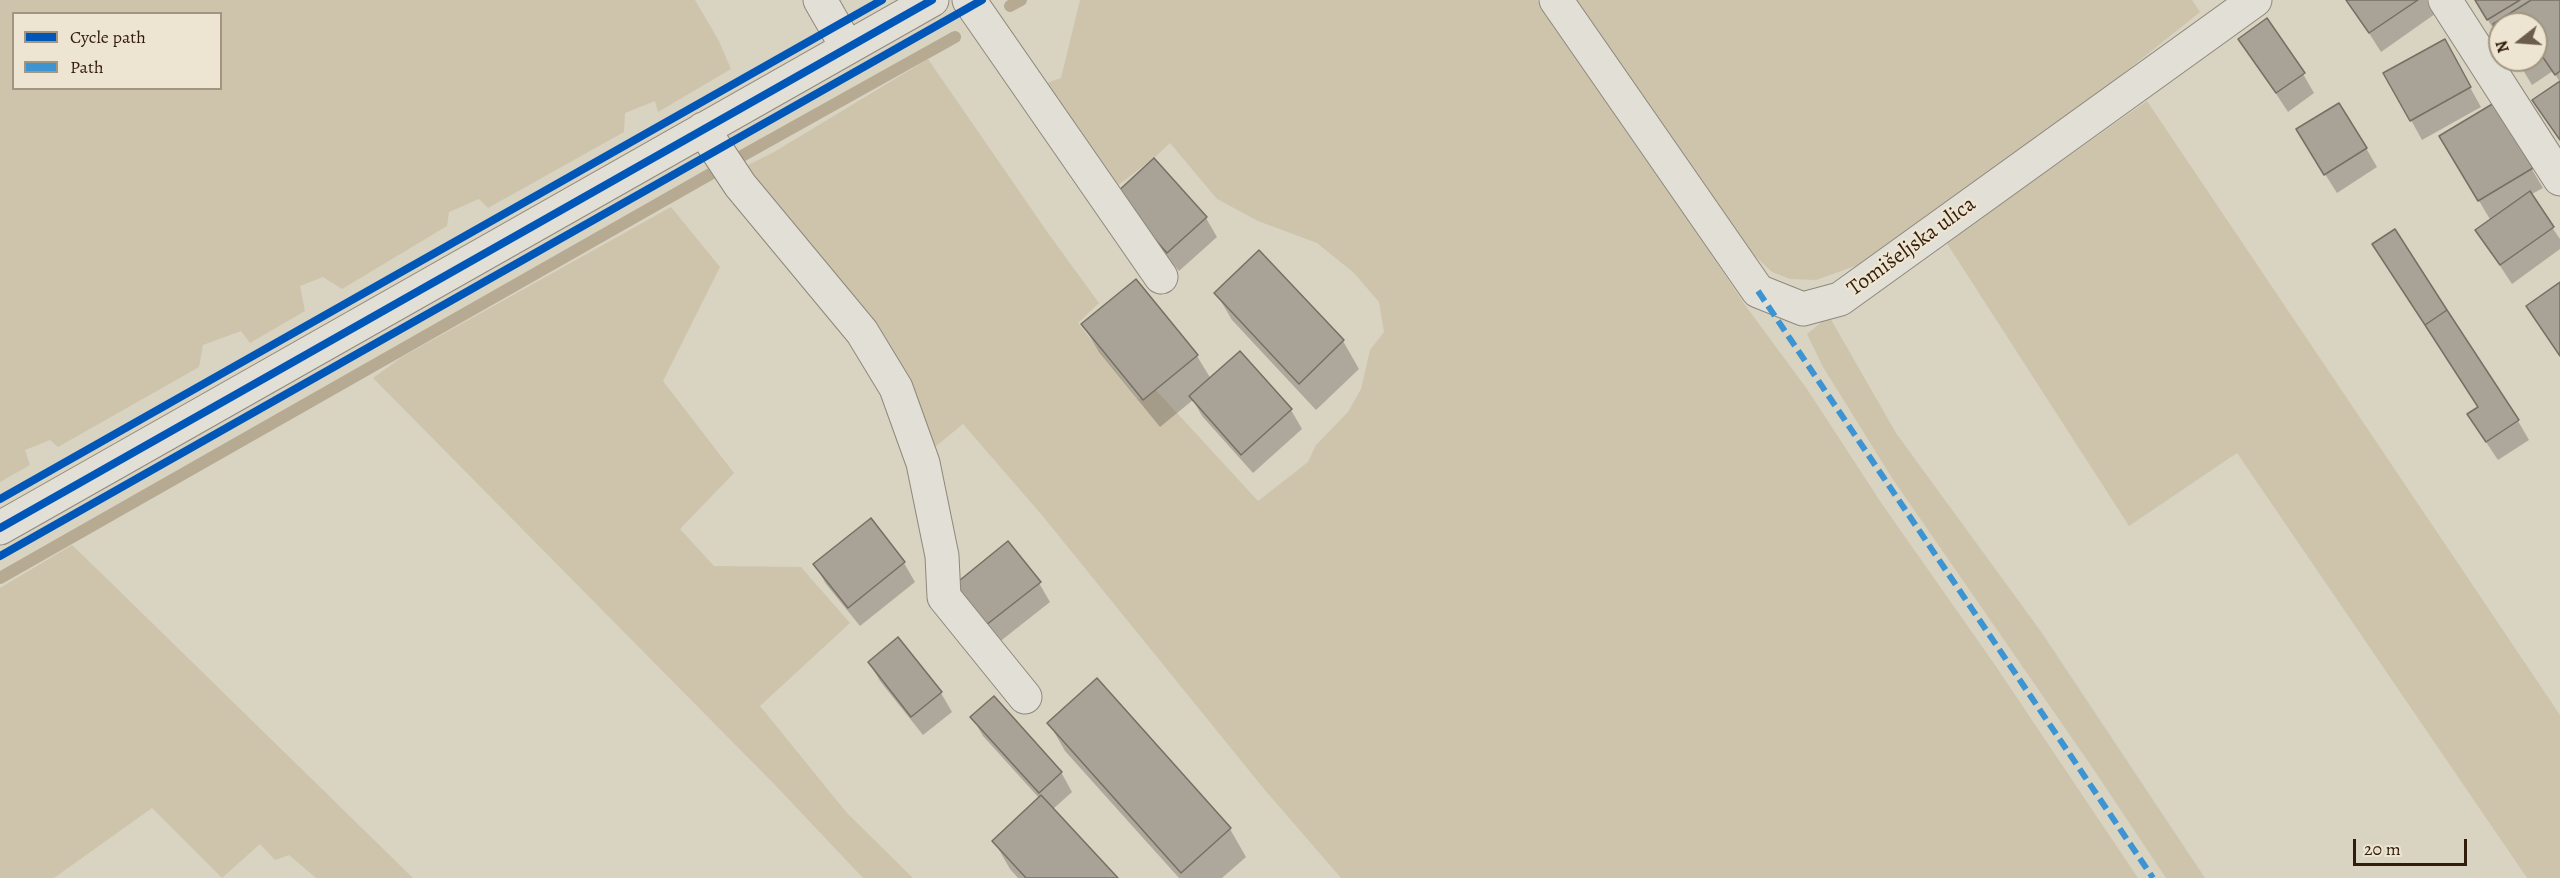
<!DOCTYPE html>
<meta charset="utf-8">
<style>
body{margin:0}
#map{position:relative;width:2560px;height:878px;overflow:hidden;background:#d9d3c2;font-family:Alegreya,serif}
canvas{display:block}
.legend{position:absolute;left:12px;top:12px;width:210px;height:78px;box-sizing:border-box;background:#ede5d1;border:2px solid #a29581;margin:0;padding:8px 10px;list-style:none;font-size:18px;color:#321d0a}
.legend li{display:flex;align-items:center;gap:12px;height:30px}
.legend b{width:30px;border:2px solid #a29581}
.north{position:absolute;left:2488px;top:12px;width:60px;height:60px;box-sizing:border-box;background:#ede5d1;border:2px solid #a29581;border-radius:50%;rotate:253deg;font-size:16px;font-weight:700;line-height:24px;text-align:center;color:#321d0a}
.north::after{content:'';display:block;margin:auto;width:21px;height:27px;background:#6c5d4a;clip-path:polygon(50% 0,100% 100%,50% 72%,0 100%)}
.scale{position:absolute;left:2353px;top:839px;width:114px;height:27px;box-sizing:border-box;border:3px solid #321d0a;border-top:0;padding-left:8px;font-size:18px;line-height:21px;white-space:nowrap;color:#321d0a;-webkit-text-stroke:4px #ede5d1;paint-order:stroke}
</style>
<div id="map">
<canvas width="2560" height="878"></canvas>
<ul class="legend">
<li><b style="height:8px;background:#0057b8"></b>Cycle path</li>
<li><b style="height:8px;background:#3d94d2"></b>Path</li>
</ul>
<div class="north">N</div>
<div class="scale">20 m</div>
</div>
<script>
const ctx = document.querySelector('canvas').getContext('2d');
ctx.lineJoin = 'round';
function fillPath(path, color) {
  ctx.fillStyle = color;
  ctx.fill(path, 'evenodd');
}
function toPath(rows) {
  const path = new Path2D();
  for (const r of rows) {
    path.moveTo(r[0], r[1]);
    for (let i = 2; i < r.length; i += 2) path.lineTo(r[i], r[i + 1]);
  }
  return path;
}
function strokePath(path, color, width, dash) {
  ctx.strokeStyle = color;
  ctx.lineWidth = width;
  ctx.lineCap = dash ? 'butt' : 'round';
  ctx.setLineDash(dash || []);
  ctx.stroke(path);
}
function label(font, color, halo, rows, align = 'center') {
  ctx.font = font + ' Alegreya,serif';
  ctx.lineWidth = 4.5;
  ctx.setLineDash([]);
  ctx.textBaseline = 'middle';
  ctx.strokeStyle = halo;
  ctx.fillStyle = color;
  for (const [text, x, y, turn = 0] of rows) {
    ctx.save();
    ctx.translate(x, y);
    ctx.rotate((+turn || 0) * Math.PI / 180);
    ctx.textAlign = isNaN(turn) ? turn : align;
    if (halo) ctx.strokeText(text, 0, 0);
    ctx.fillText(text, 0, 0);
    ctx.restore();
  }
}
fillPath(toPath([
 [0,0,695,0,719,41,731,69,658,112,655,101,625,113,624,132,488,208,479,199,449,212,447,226,342,289,323,277,300,286,305,311,250,343,241,331,203,345,199,367,58,447,50,440,25,450,30,465,0,482],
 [14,14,220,14,220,88,14,88],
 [1080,0,1537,0,1593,77,1745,305,1807,389,1882,504,1995,665,2138,878,1341,878,1264,789,1041,514,963,424,930,451,742,168,774,152,928,59,1048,233,1099,303,1078,323,1138,399,1155,389,1258,501,1308,462,1316,445,1348,412,1361,389,1370,350,1384,332,1379,302,1354,273,1317,243,1258,221,1217,199,1170,143,1154,158,1113,189,1041,85,1061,78],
 [1575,0,2192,0,2200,12,2064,121,1858,265,1816,280,1790,279,1772,272,1740,242],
 [2147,101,2560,715,2560,878,2527,878,2237,453,2129,526,1946,242],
 [671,207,720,267,663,381,734,473,680,529,714,566,801,567,850,623,760,706,847,813,913,878,863,878,775,785,373,378,402,357],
 [1829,316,1896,433,2042,633,2205,878,2166,878,2094,770,1892,478,1823,367,1807,334],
 [72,545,99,571,413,878,316,878,289,855,275,860,260,844,222,878,152,808,54,878,0,878,0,588]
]), '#cec4ac');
fillPath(toPath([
 [2348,0,2427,0,2435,14,2381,52],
 [2475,0,2560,0,2560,82,2553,71,2532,85,2517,60,2536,60,2536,24,2500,24,2500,39],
 [2240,39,2303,74,2314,93,2288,112],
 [2444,41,2481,107,2422,140,2385,73],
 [2494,105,2543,188,2530,195,2560,239,2560,249,2512,284,2477,231,2491,221,2441,137],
 [2366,148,2377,167,2337,193,2309,149],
 [1154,160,1206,218,1217,237,1179,271,1128,213],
 [1258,252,1343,341,1359,369,1316,410,1232,320,1216,293],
 [1135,282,1197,356,1211,379,1291,410,1302,429,1253,473,1202,416,1193,400,1160,427,1099,352,1083,325],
 [2518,421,2529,440,2498,460,2480,433],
 [870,520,904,563,915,582,860,626,826,584,815,565],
 [1039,583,1050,602,993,647,962,608],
 [898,639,941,693,952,712,923,735,880,681,869,662],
 [1096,681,1230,829,1246,857,1222,878,1179,878,1065,751,1049,723],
 [972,717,1061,772,1072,792,1053,809,1116,878,1018,878,1010,869,994,841,1040,799,983,736]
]), '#0003');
strokePath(toPath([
 [1010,6,1021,0],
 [740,157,955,37],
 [0,578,714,172]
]), '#b6aa92', 12);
const building = toPath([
 [2346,0,2418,0,2369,33,2346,0],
 [2475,0,2520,0,2487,20,2475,0],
 [2531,0,2560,0,2560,71,2555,75,2540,53,2536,56,2536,24,2500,24,2500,35,2493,24,2531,0],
 [2267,18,2305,73,2276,93,2238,39,2267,18],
 [2445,39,2471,87,2410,121,2383,73,2445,39],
 [2516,60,2530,60,2520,66,2516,60],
 [2560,81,2560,140,2532,100,2560,81],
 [2339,103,2367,148,2324,175,2296,129,2339,103],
 [2494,103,2533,168,2478,201,2439,136,2494,103],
 [1154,158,1207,217,1167,253,1115,194,1154,158],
 [2530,191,2554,227,2500,265,2475,230,2530,191],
 [2395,229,2447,310,2425,325,2372,244,2395,229],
 [1259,250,1344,340,1299,384,1214,293,1259,250],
 [1136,279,1198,355,1143,400,1081,324,1136,279],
 [2560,282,2560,356,2526,306,2560,282],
 [2447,310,2519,420,2486,442,2467,414,2478,407,2425,325,2447,310],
 [1240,351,1292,409,1241,455,1189,396,1240,351],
 [871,518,905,562,848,608,813,564,871,518],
 [1008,541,1041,582,981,629,949,589,1008,541],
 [898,637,942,692,911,717,868,662,898,637],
 [1097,678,1231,828,1181,873,1047,723,1097,678],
 [994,696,1062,772,1039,793,970,717,994,696],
 [1041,795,1118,878,1026,878,992,841,1041,795]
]);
fillPath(building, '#a8a396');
strokePath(building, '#766f64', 1.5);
const minor = toPath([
 [820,0,847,47],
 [969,0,1161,277],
 [1556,0,1758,291,1803,309,1840,299,2255,0],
 [2445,0,2560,179],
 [703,129,740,185,862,332,896,388,923,463,942,556,944,597,1025,697],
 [0,528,932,0]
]);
strokePath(minor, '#8e887c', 35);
strokePath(minor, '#e2dfd6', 33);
strokePath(toPath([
 [1758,291,2153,878]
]), '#3d94d2', 6, [12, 6]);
strokePath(toPath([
 [0,499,882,0],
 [0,528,932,0],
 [0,556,982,0]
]), '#0057b8', 8);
label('22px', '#321d0a', '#ede5d1', [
 ["Tomišeljska ulica",1912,247,-36]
]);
</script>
